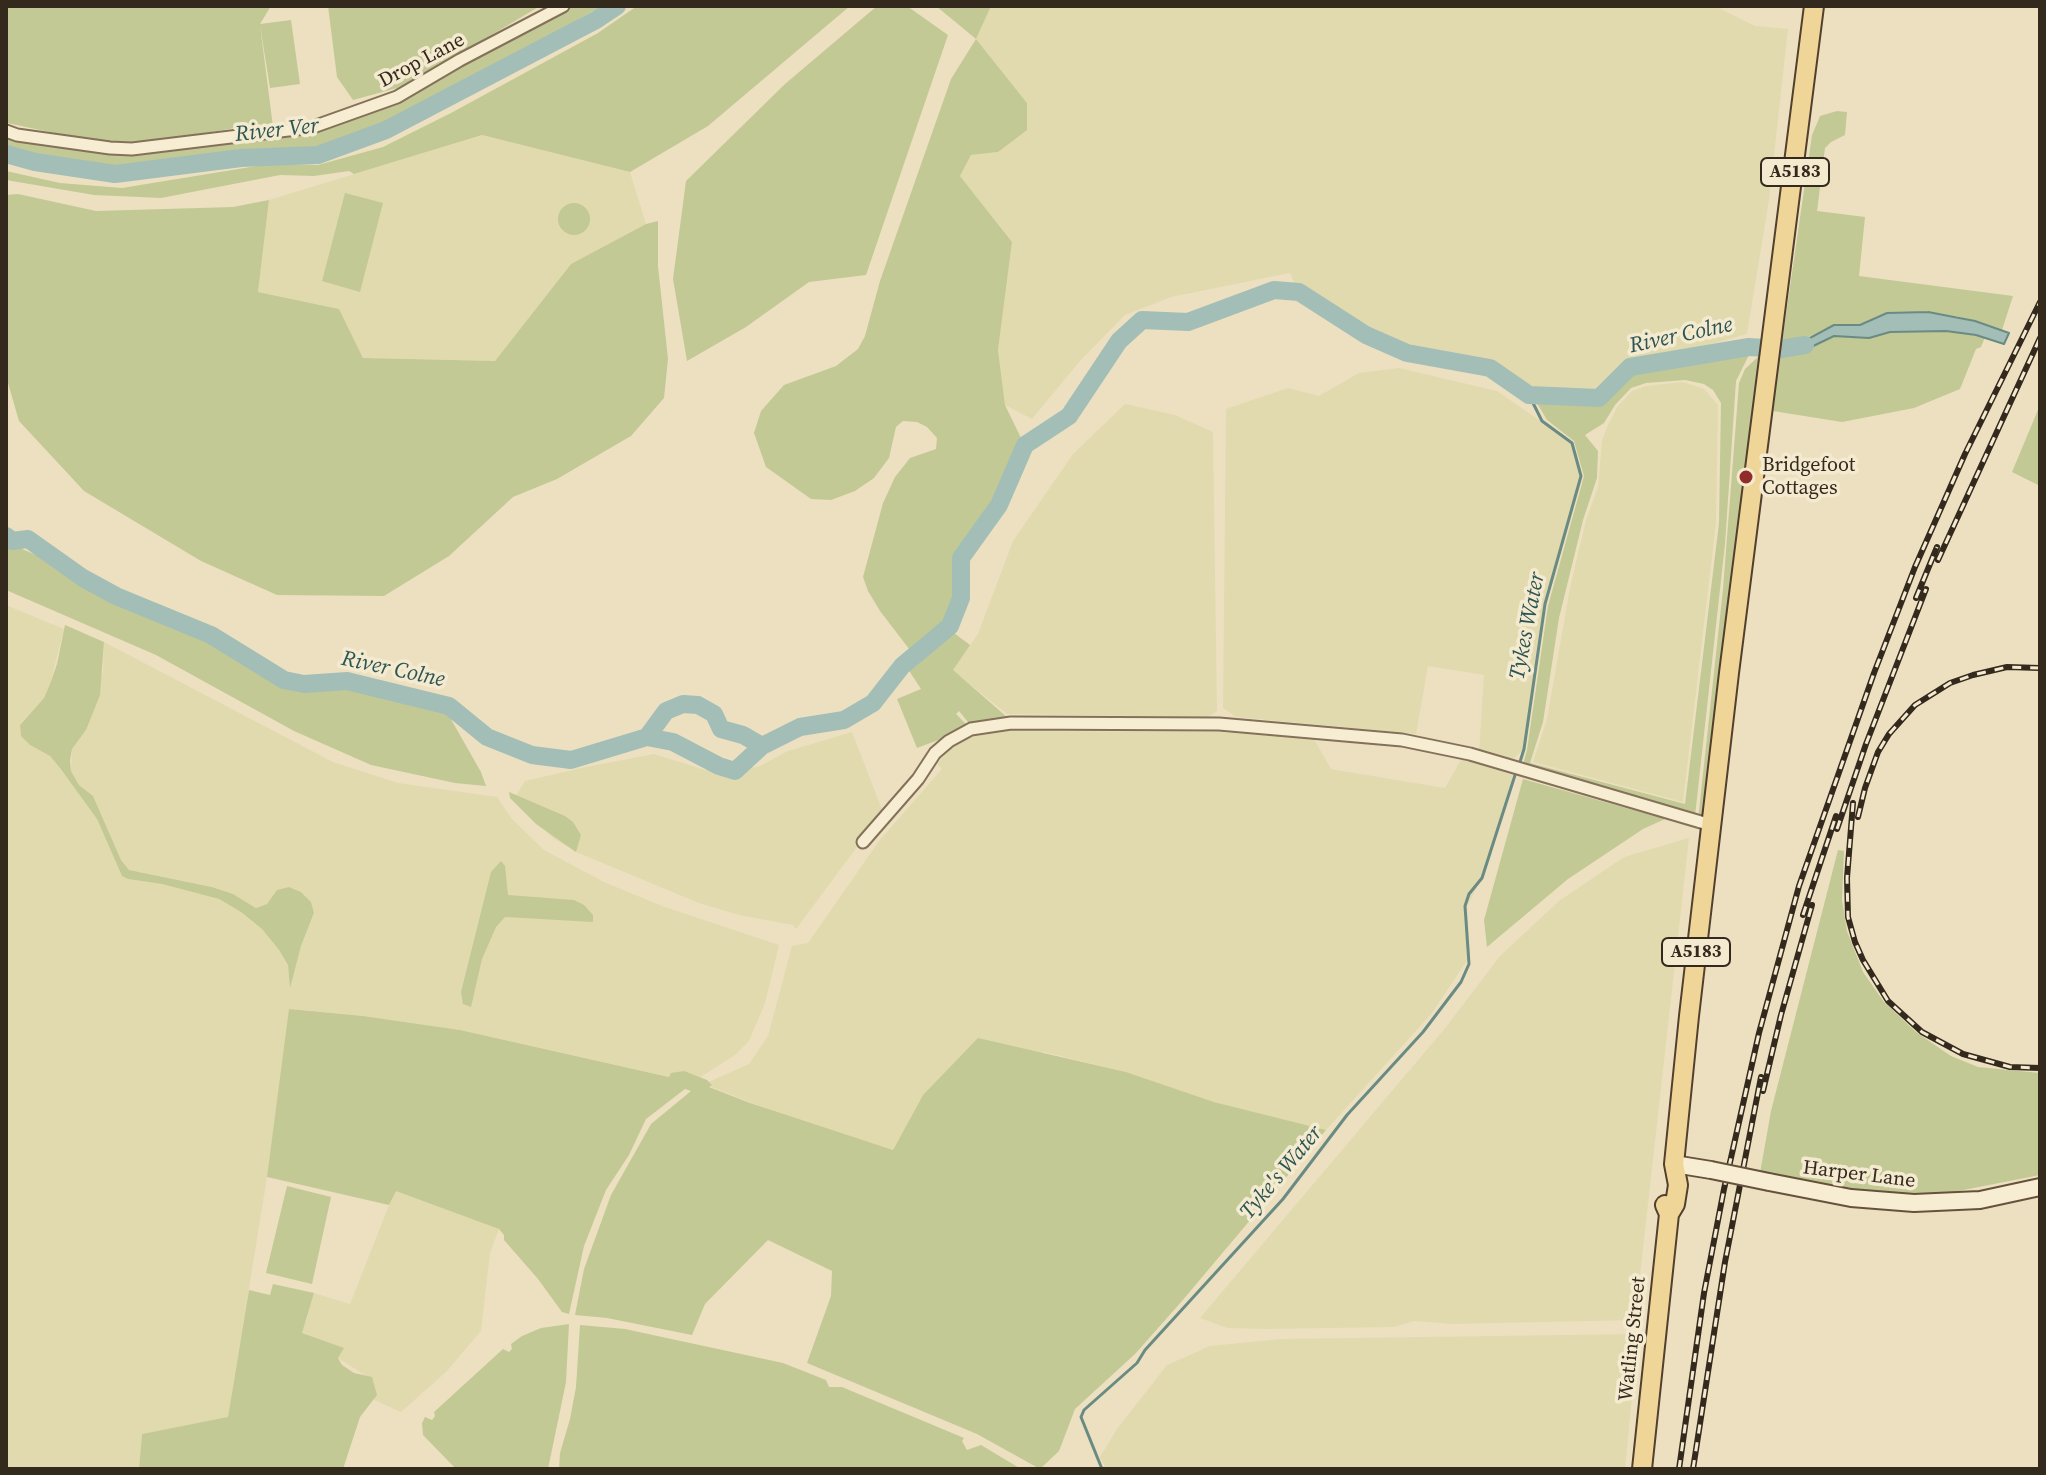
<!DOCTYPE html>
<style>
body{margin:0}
#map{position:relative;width:2046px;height:1475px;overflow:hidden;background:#ece0c0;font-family:"Source Serif 4",serif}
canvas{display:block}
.frame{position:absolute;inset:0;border:8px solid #34291d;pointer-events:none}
</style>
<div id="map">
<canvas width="2046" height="1475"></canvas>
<div class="frame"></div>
</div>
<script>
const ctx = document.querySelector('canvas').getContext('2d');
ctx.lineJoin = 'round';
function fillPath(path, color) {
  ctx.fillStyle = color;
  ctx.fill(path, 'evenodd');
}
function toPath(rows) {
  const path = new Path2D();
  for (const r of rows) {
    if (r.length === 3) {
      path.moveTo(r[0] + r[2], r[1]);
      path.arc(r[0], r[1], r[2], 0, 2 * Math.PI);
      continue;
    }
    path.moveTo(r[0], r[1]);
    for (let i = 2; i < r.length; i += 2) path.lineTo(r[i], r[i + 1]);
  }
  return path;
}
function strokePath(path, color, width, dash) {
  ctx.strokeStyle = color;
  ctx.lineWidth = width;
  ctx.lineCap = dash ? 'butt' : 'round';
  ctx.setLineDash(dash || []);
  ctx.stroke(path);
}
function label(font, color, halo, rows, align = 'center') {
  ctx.font = font + ' "Source Serif 4",serif';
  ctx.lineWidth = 7;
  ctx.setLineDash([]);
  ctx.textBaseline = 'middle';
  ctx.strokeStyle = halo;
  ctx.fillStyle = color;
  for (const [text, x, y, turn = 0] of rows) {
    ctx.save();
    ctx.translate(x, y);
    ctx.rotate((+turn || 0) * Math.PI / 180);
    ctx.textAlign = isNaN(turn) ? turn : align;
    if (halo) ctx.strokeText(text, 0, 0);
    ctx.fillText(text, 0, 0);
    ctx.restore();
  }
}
fillPath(toPath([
 [991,6,1715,6,1755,26,1788,29,1769,200,1747,334,1630,367,1599,398,1529,395,1489,368,1407,353,1366,335,1299,293,1290,273,1171,297,1125,315,1080,361,1032,419,1005,405,998,350,1012,242,960,176,971,155,998,152,1027,103,976,39],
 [482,135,630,172,646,224,571,264,495,361,363,358,339,309,258,292,269,200],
 [1399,368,1497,391,1572,443,1581,476,1545,604,1524,749,1512,760,1479,752,1484,675,1428,666,1416,734,1236,717,1223,708,1226,409,1288,388,1319,396,1359,373],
 [1683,382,1704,389,1718,405,1716,523,1683,802,1533,762,1547,719,1570,588,1586,520,1598,487,1602,440,1608,425,1618,406,1632,391,1646,386],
 [1125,404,1175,415,1213,432,1217,711,1208,717,1007,714,952,670,978,634,1013,541,1073,454],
 [6,605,64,629,50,684,44,698,20,724,21,735,30,745,50,756,60,768,97,819,122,876,128,879,162,884,219,899,241,912,262,929,279,950,288,965,290,984,301,946,314,914,311,902,301,892,289,887,267,904,256,908,233,894,212,887,129,870,121,860,93,796,79,785,71,771,72,749,86,730,103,672,104,642,333,762,398,783,497,797,512,819,544,850,604,882,662,906,779,945,765,1003,749,1041,735,1055,693,1082,460,1030,363,1016,290,1009,267,1177,228,1418,142,1434,139,1469,6,1469],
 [993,731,1219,732,1314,739,1331,769,1445,788,1462,758,1513,775,1482,878,1467,906,1470,956,1432,1013,1326,1130,1214,1102,1126,1072,1044,1052,923,1095,893,1150,785,1116,704,1084,749,1064,768,1036,792,946,808,943,879,841,942,769,937,764,950,749,972,736],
 [852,732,883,812,796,929,793,925,739,915,699,903,576,852,553,838,513,801,525,781,586,767,654,754,705,770,758,767,788,751],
 [1689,838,1635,1320,1452,1324,1414,1321,1394,1327,1266,1329,1227,1328,1200,1318,1446,1027,1500,956,1559,901,1624,857],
 [395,1190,499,1229,490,1253,481,1331,446,1372,401,1412,374,1400,371,1379,338,1358,343,1349,302,1333,314,1293,350,1304],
 [1638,1334,1625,1469,1106,1469,1100,1457,1117,1429,1167,1365,1210,1346,1281,1339]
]), '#e1daae');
fillPath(toPath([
 [6,6,271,6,260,24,291,20,300,84,270,88,260,25,273,127,241,127,132,145,111,145,7,123],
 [328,6,540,6,408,85,353,100,337,77],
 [571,6,602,6,435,100,358,138,320,149,245,155,116,171,36,159,6,151,6,132,110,151,313,129,456,66],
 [637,6,850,6,708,126,630,172,482,135,354,174,349,171,314,176,280,175,161,198,94,195,6,180,6,171,60,183,122,188,269,164,318,165,383,147,451,113,598,33],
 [877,6,907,6,948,35,866,275,809,282,746,327,687,361,673,279,686,181,785,84],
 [936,6,991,6,976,39,1027,103,1027,130,998,152,971,155,960,176,1012,242,998,350,1005,405,1022,440,1006,477,958,555,958,593,948,624,913,654,880,611,868,591,863,577,883,503,895,477,910,458,936,449,937,438,927,427,917,422,903,421,896,427,889,458,874,478,855,491,831,500,811,499,766,467,754,433,761,411,784,385,836,366,858,349,865,336,880,281,951,79,976,39],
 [1837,111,1847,112,1845,135,1831,142,1825,148,1817,211,1865,217,1859,276,2013,296,2002,330,1956,316,1902,312,1878,316,1860,325,1844,324,1825,329,1798,342,1782,342,1812,135,1820,116],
 [345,193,383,203,360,292,322,281],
 [18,194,96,211,233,207,269,200,258,292,339,309,363,358,495,361,571,264,646,224,658,221,658,266,668,359,664,398,631,436,557,479,513,497,449,556,384,596,277,595,201,561,84,491,19,421,6,376,6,195],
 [574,219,16],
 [1946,331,1985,337,1981,347,1976,349,1960,389,1914,408,1842,422,1773,411,1780,353,1805,350,1833,336,1869,338,1890,332],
 [1751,351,1736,381,1725,544,1695,816,1522,768,1527,750,1548,606,1584,476,1574,441,1547,420,1534,398,1601,401,1632,368],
 [1685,380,1704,384,1713,390,1721,403,1719,523,1685,804,1530,763,1543,722,1559,618,1583,520,1597,478,1598,451,1585,435,1604,423,1615,405,1631,388,1646,383],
 [1758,357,1764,357,1727,620,1704,814,1698,820,1723,589,1739,383,1745,369],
 [2040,405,2040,486,2012,472],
 [6,542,59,565,100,591,210,639,272,678,288,684,312,686,345,684,444,707,481,772,486,786,455,783,371,765,294,731,156,655,6,590],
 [65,625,104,642,100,695,86,730,72,749,70,761,71,771,79,785,93,796,121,860,129,870,212,887,233,894,256,908,267,904,277,890,289,887,301,892,311,902,314,913,301,946,290,988,288,965,279,950,262,929,241,912,219,899,162,884,128,879,122,876,97,819,60,768,50,756,30,745,21,736,20,725,44,698,50,684,57,664],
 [950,630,970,645,953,670,1008,718,972,727,959,711,956,714,966,724,941,739,917,748,897,699,921,689,906,666],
 [1523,779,1665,819,1643,829,1568,879,1487,947,1484,920],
 [509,792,565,816,573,822,581,835,576,852,536,824,510,798],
 [1838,850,1844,851,1842,900,1847,931,1863,972,1884,1002,1916,1032,1951,1056,1978,1067,2040,1073,2040,1175,1948,1193,1892,1194,1839,1190,1760,1173,1771,1111],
 [501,861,505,866,508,895,574,900,584,905,593,915,593,922,505,917,496,927,482,959,471,1007,463,1004,461,992,491,872],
 [289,1009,363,1016,460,1030,669,1077,671,1073,684,1071,707,1080,712,1085,709,1087,750,1103,893,1150,923,1095,978,1038,1126,1072,1214,1102,1326,1130,1182,1301,1135,1354,1075,1409,1059,1451,1040,1469,977,1434,807,1363,831,1296,832,1271,768,1240,705,1304,692,1335,607,1318,575,1315,584,1269,611,1195,651,1124,691,1091,685,1089,646,1119,629,1155,606,1190,584,1246,569,1314,562,1312,538,1279,504,1240,504,1235,499,1229,396,1191,389,1205,267,1177],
 [287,1186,331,1197,312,1284,266,1273],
 [273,1284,314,1293,302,1333,344,1348,338,1358,342,1365,354,1373,372,1377,377,1395,360,1417,343,1469,139,1469,142,1434,228,1417,249,1290,270,1295],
 [569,1324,566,1382,548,1469,456,1469,423,1435,422,1423,425,1417,432,1420,435,1416,434,1412,503,1349,509,1352,512,1349,511,1344,522,1336,541,1328],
 [580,1325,625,1329,783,1363,826,1380,829,1387,842,1387,964,1438,962,1441,967,1450,981,1445,1021,1469,559,1469,560,1453,570,1419,576,1387]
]), '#c2c995');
const water = toPath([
 [1928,312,1975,321,2009,333,2004,344,1976,335,1946,331,1890,332,1869,338,1834,336,1805,350,1780,353,1782,342,1808,339,1834,325,1860,325,1887,313,1928,312]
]);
fillPath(water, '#a3beb7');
strokePath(water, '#6a8b84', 2);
strokePath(toPath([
 [1519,765,1524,749,1545,604,1581,476,1572,443,1542,421,1529,395],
 [1102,1469,1081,1417,1084,1410,1137,1363,1145,1350,1283,1199,1347,1115,1423,1032,1461,982,1469,964,1465,906,1469,894,1482,878,1516,772]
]), '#6a8b84', 3);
strokePath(toPath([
 [6,154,35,162,115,174,241,158,318,155,386,130,596,20,617,6],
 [6,536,12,541,28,539,83,578,116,596,211,635,284,680,304,684,347,681,449,706,487,737,532,755,571,760,647,737,673,742,719,766,735,771,762,746,800,727,844,720,873,703,902,666,950,626,961,598,961,558,999,505,1025,445,1069,416,1119,341,1142,320,1188,322,1274,290,1299,292,1366,335,1407,353,1490,368,1529,395,1599,398,1630,367,1749,347,1781,349,1805,345],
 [647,737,666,711,683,704,698,705,714,714,721,729,743,735,762,746]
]), '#a3beb7', 18);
const street = toPath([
 [6,131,17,135,110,148,132,149,313,127,397,97,460,60,563,6],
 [863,842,918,779,935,753,949,741,971,729,1011,723,1219,724,1402,740,1470,754,1711,825]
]);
const secondary = toPath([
 [1674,1164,1711,1170],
 [1769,1182,1851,1198,1914,1203,1980,1200,2040,1187]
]);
const primary = toPath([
 [1669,1214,1675,1204,1678,1185,1674,1164,1689,1016,1729,673,1814,6],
 [1642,1469,1669,1214,1665,1205]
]);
strokePath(street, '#847159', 15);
strokePath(secondary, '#66523c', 20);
strokePath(primary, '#523f2d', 22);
strokePath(street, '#f7edd3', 11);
strokePath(secondary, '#f7edd3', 16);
strokePath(primary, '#efd598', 18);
const rail = toPath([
 [1938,560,2040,338],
 [1916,598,1937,547],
 [1853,803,1847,878,1848,917,1855,942,1863,960,1888,1001,1922,1032,1963,1054,2010,1067,2040,1068],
 [1858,817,1865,788,1878,752,1889,734,1915,705,1950,683,1973,675,2007,667,2040,668],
 [1837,829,1866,744,1926,589],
 [1803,915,1836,816],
 [1763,1091,1781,1015,1812,905],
 [1679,1469,1704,1293,1724,1189,1759,1033,1799,886,1874,673,1915,567,1965,454,2040,302],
 [1693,1469,1725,1262,1761,1077]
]);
strokePath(rail, '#34291d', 6);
strokePath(rail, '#f4eacf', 3, [9]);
const secondaryBridge = toPath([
 [1711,1170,1769,1182]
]);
strokePath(secondaryBridge, '#66523c', 20, []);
strokePath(secondaryBridge, '#f7edd3', 16);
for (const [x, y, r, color] of [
 [1746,477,8,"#912c2b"]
]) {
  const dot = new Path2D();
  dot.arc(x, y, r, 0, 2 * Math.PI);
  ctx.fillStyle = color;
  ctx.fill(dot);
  strokePath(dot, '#f4eacf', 3);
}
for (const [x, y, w] of [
 [1795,172,68],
 [1696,952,68]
]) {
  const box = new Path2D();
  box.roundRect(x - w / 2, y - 14, w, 28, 6);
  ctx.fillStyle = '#f4eacf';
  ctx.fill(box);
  strokePath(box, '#34291d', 2);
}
label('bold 18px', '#34291d', null, [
 ["A5183",1795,172],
 ["A5183",1696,952]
]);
label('20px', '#34291d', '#f4eacf', [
 ["Drop Lane",422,61,-28],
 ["Harper Lane",1859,1175,7],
 ["Watling Street",1633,1339,-84]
]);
label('20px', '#34291d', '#f4eacf', [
 ["Bridgefoot",1762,466],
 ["Cottages",1762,489]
], 'left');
label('italic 22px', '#2c5452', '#f4eacf', [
 ["River Ver",277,131,-6],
 ["River Colne",1681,336,-12],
 ["Tykes Water",1528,626,-79],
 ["River Colne",393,670,12],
 ["Tyke's Water",1282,1173,-50]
]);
</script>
